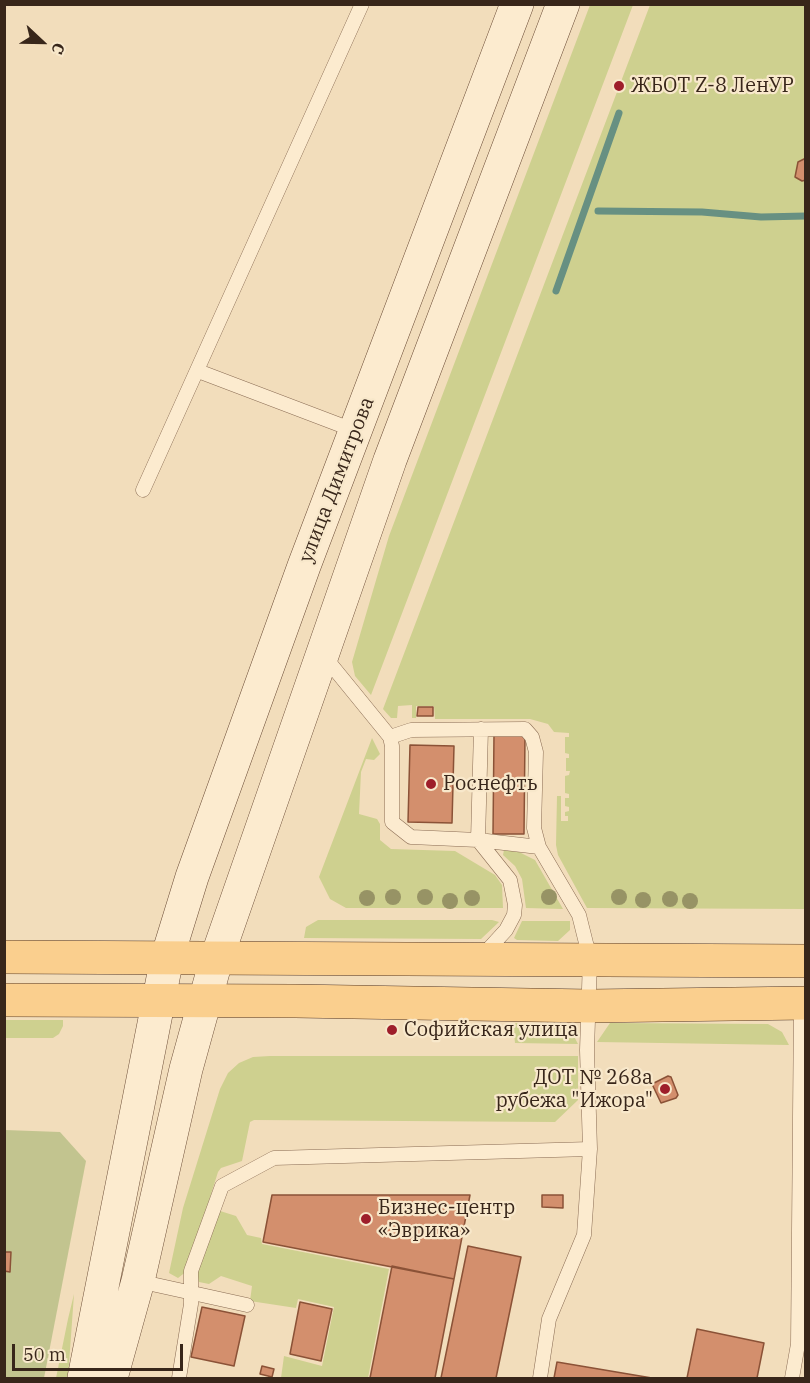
<!DOCTYPE html>
<meta charset="utf-8">
<style>
body{margin:0}
#map{position:relative;width:810px;height:1383px;overflow:hidden;background:#f2ddbb;font-family:"IBM Plex Serif",serif}
canvas{display:block}
.frame{position:absolute;inset:0;border:6px solid #38261a;pointer-events:none}
.north{position:absolute;left:12px;top:12px;width:60px;height:60px;-webkit-text-stroke:4px #f8e8cb;paint-order:stroke;rotate:112deg;font-size:16px;font-weight:700;line-height:24px;text-align:center;color:#38261a}
.north::after{content:'';display:block;margin:auto;width:21px;height:27px;background:#38261a;clip-path:polygon(50% 0,100% 100%,50% 72%,0 100%)}
.scale{position:absolute;left:12px;top:1344px;width:171px;height:27px;box-sizing:border-box;border:3px solid #38261a;border-top:0;padding-left:8px;font-size:18px;line-height:21px;white-space:nowrap;color:#38261a;-webkit-text-stroke:4px #f8e8cb;paint-order:stroke}
</style>
<div id="map">
<canvas width="810" height="1383"></canvas>
<div class="frame"></div>
<div class="north">С</div>
<div class="scale">50 m</div>
</div>
<script>
const ctx = document.querySelector('canvas').getContext('2d');
ctx.lineJoin = 'round';
function fillPath(path, color) {
  ctx.fillStyle = color;
  ctx.fill(path, 'evenodd');
}
function toPath(rows) {
  const path = new Path2D();
  for (const r of rows) {
    path.moveTo(r[0], r[1]);
    for (let i = 2; i < r.length; i += 2) path.lineTo(r[i], r[i + 1]);
  }
  return path;
}
function strokePath(path, color, width, dash) {
  ctx.strokeStyle = color;
  ctx.lineWidth = width;
  ctx.lineCap = dash ? 'butt' : 'round';
  ctx.setLineDash(dash || []);
  ctx.stroke(path);
}
function label(font, color, halo, rows, align = 'center') {
  ctx.font = font + ' "IBM Plex Serif",serif';
  ctx.lineWidth = 4.5;
  ctx.setLineDash([]);
  ctx.textBaseline = 'middle';
  ctx.strokeStyle = halo;
  ctx.fillStyle = color;
  for (const [text, x, y, turn = 0] of rows) {
    ctx.save();
    ctx.translate(x, y);
    ctx.rotate((+turn || 0) * Math.PI / 180);
    ctx.textAlign = isNaN(turn) ? turn : align;
    if (halo) ctx.strokeText(text, 0, 0);
    ctx.fillText(text, 0, 0);
    ctx.restore();
  }
}
fillPath(toPath([
 [590,5,633,5,371,695,355,676,352,662,389,536],
 [650,5,805,5,805,909,587,908,558,855,556,845,557,796,561,796,561,821,568,821,568,816,565,816,565,812,569,811,569,807,565,806,565,798,569,798,569,794,565,793,565,776,569,775,570,771,566,771,566,758,569,758,569,754,565,753,565,737,569,737,569,733,554,732,548,724,530,719,435,719,434,706,416,706,416,718,412,718,412,705,398,706,397,718,391,718,383,709],
 [372,738,380,754,374,760,366,759,361,772,359,814,377,819,380,824,380,840,391,849,455,851,495,875,502,885,503,908,346,908,330,899,319,877],
 [504,850,519,852,535,860,563,909,526,908,522,879,515,866,503,855],
 [318,920,492,920,499,922,481,939,304,938,306,927],
 [522,921,570,921,570,930,558,941,517,940,514,938],
 [4,1020,63,1020,63,1026,59,1034,53,1038,5,1038],
 [513,1023,567,1023,578,1044,515,1043],
 [610,1023,768,1024,782,1032,789,1045,597,1042],
 [270,1056,578,1056,578,1100,555,1122,254,1120,250,1122,242,1161,221,1168,218,1172,187,1271,178,1278,169,1273,183,1208,220,1089,228,1073,239,1063,253,1057],
 [217,1210,236,1216,247,1235,261,1238,262,1244,389,1269,368,1378,281,1378,284,1356,322,1366,334,1307,298,1299,296,1308,250,1301,252,1286,221,1276,209,1284,199,1282,197,1272],
 [74,1294,68,1378,56,1378,68,1319]
]), '#ced08f');
fillPath(toPath([
 [5,1130,60,1132,86,1161,44,1378,5,1378]
]), '#c2c48f');
strokePath(toPath([
 [598,211,702,212,761,217,806,216],
 [556,291,619,113]
]), '#679082', 7);
const building = toPath([
 [806,158,806,180,802,181,795,177,798,162,806,158],
 [418,707,433,707,433,716,417,716,418,707],
 [494,734,525,735,524,834,493,834,494,734],
 [410,745,454,746,452,823,408,822,410,745],
 [668,1076,671,1077,678,1095,676,1098,661,1103,652,1084,668,1076],
 [272,1195,470,1195,454,1279,263,1242,272,1195],
 [542,1195,563,1195,563,1208,542,1207,542,1195],
 [468,1246,521,1257,496,1378,441,1378,468,1246],
 [4,1252,11,1252,10,1272,4,1271,4,1252],
 [392,1266,454,1279,435,1378,370,1378,392,1266],
 [300,1302,332,1309,321,1361,290,1354,300,1302],
 [202,1307,245,1316,234,1366,191,1357,202,1307],
 [697,1329,764,1343,757,1378,687,1378,697,1329],
 [557,1362,652,1378,554,1378,557,1362],
 [262,1366,274,1369,272,1377,260,1374,262,1366]
]);
fillPath(building, '#d38f6d');
strokePath(building, '#8b5237', 1.5);
const lane = toPath([
 [198,371,356,431],
 [143,490,362,4],
 [324,656,390,737,392,746,392,822,411,837,478,840,539,847],
 [481,729,478,840,510,880,515,905,514,915,506,930,484,954],
 [390,737,411,730,525,729,532,737,536,752,534,828,539,847,579,915,590,959,587,1050,590,1149,584,1235,549,1319,540,1378],
 [138,1281,247,1305],
 [179,1378,191,1304,191,1271,222,1186,274,1158,590,1149],
 [792,1378,798,1344,801,1003]
]);
const secondary = toPath([
 [84,1378,167,958,192,877,304,566,517,4],
 [111,1378,138,1281,186,1069,217,957,390,460,563,4]
]);
const primary = toPath([
 [4,957,806,961],
 [4,1000,295,1001,590,1006,806,1003]
]);
strokePath(lane, '#8a6c54', 15);
strokePath(secondary, '#6c4d37', 34);
strokePath(primary, '#573b29', 34);
strokePath(lane, '#fcebcf', 14);
strokePath(secondary, '#fcebcf', 33);
strokePath(primary, '#facf8e', 33);
ctx.fillStyle = '#979365';
for (const [x, y] of [
 [393,897],
 [425,897],
 [549,897],
 [619,897],
 [367,898],
 [472,898],
 [670,899],
 [643,900],
 [450,901],
 [690,901]
]) {
  ctx.beginPath();
  ctx.arc(x, y, 8, 0, 2 * Math.PI);
  ctx.fill();
}
for (const [x, y, r, color] of [
 [619,86,6,"#9e1e2a"],
 [431,784,6,"#9e1e2a"],
 [392,1030,6,"#9e1e2a"],
 [665,1089,6,"#9e1e2a"],
 [366,1219,6,"#9e1e2a"]
]) {
  const dot = new Path2D();
  dot.arc(x, y, r, 0, 2 * Math.PI);
  ctx.fillStyle = color;
  ctx.fill(dot);
  strokePath(dot, '#f8e8cb', 2);
}
label('20px', '#38261a', '#f8e8cb', [
 ["ЖБОТ Z-8 ЛенУР",631,86],
 ["Роснефть",443,784],
 ["Софийская улица",404,1030],
 ["ДОТ № 268а",653,1078,"right"],
 ["рубежа \"Ижора\"",653,1101,"right"],
 ["Бизнес-центр",378,1208],
 ["«Эврика»",378,1231]
], 'left');
label('20px', '#38261a', '#f8e8cb', [
 ["улица Димитрова",337,480,-69]
]);
</script>
